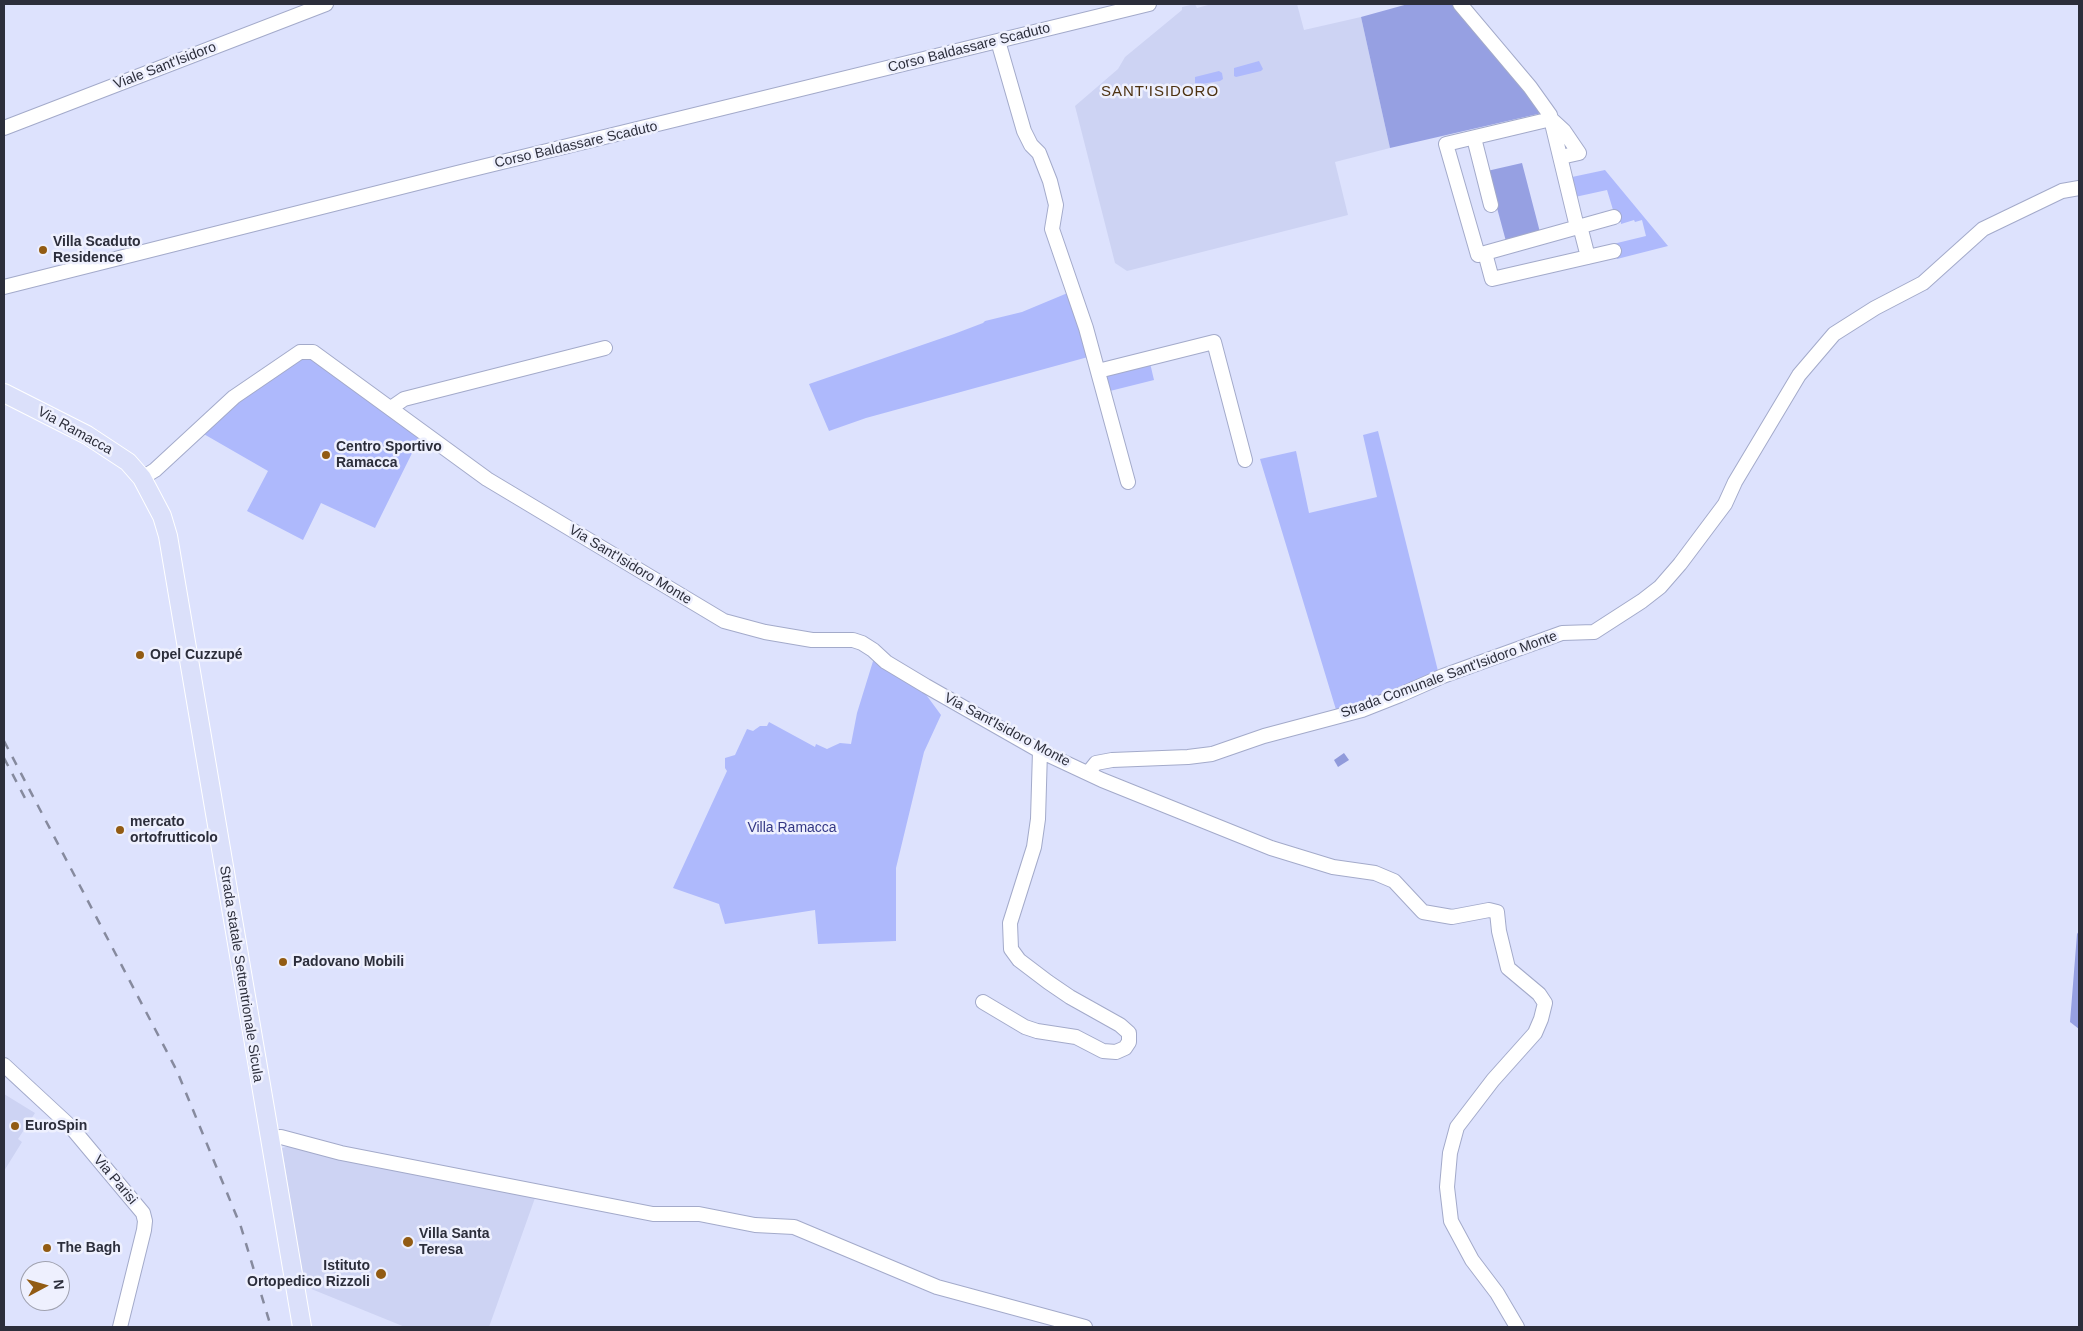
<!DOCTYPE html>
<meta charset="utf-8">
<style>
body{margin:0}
#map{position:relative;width:2083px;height:1331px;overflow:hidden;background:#dde2fd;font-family:Helvetica,sans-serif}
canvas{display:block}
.frame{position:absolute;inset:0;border:5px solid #2c2e3b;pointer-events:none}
.north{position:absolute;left:20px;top:1261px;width:50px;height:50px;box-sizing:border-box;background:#eef0fe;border:1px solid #a0a2b0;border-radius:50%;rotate:84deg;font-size:14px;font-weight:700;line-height:20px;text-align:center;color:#2c2e3b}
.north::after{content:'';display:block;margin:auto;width:18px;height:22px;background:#925b13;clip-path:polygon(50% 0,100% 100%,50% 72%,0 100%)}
</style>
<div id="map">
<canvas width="2083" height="1331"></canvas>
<div class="frame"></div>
<div class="north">N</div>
</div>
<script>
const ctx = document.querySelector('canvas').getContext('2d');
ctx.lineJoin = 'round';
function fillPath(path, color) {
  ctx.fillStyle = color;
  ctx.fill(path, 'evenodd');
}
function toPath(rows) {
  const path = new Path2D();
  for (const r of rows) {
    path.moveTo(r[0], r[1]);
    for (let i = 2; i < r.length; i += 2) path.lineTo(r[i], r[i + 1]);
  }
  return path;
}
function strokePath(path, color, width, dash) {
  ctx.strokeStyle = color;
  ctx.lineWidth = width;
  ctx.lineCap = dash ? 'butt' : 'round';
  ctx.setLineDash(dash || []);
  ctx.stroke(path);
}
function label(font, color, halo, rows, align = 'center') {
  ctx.font = font + ' Helvetica,sans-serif';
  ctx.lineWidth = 5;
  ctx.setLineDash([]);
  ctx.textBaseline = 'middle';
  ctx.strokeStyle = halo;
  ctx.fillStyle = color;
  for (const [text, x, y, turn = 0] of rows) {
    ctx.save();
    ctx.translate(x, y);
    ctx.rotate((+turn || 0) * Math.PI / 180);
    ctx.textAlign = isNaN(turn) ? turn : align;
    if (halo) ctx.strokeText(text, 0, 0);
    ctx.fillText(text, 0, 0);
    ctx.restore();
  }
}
fillPath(toPath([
 [1195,4,1197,8,1212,4,1297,4,1304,30,1361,17,1390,148,1335,162,1348,215,1127,271,1115,263,1075,106,1118,69,1125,57,1182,10,1182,7],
 [4,1094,35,1113,18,1139,22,1142,4,1171],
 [293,1145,535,1198,489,1327,405,1327,304,1286,282,1148]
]), '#cdd3f3');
fillPath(toPath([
 [1259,61,1263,69,1261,71,1236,77,1234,76,1234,68],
 [1219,71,1222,73,1223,79,1220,81,1195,85,1195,77],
 [1605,170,1668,246,1617,259,1613,244,1646,236,1642,220,1635,222,1634,220,1621,224,1621,222,1617,223,1607,190,1575,197,1572,177],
 [1070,292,1088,357,866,418,829,431,809,384,954,334,983,323,985,321,1022,312],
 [307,355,313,356,419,439,375,528,321,503,303,540,247,511,268,471,202,433,241,398],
 [1150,363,1154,380,1110,391,1106,375],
 [1378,431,1439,675,1337,713,1260,459,1296,451,1309,513,1377,497,1363,435],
 [874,658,919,685,941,715,924,752,896,868,896,941,818,944,815,910,725,924,719,904,673,888,727,771,725,768,725,758,735,755,747,729,753,731,760,726,767,726,769,722,815,747,816,744,827,749,840,743,851,744,857,713]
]), '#aeb9fc');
fillPath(toPath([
 [1408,4,1453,4,1542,113,1390,148,1361,17],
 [1522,163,1541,236,1507,245,1487,171],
 [2079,931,2079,1029,2070,1022,2077,934]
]), '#96a0e2');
fillPath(toPath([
 [1344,753,1349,760,1338,767,1334,760]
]), '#909adb');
const minor = toPath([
 [1460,4,1530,87,1550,115,1577,227],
 [998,41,1024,131,1031,145,1039,153,1050,181,1056,205,1052,229,1086,328,1128,482],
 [4,128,326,4],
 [1474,138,1491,205],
 [1561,157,1579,153,1564,131,1551,119,1446,144,1478,255,1485,253,1492,279,1614,251],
 [1580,226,1588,257],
 [1485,253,1614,217],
 [4,287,457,173,1149,4],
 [1098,371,1214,342,1245,460],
 [391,408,404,399,605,348],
 [142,478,155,470,234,397,300,352,313,352,487,479,724,621,765,632,812,640,853,640,862,643,873,650,886,662,926,686,1040,751,1102,780,1271,848,1333,867,1375,873,1394,881,1423,912,1452,917,1489,910,1497,912,1499,931,1508,968,1539,994,1545,1003,1541,1019,1535,1033,1493,1080,1457,1127,1450,1153,1447,1187,1451,1221,1472,1260,1497,1293,1517,1327],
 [1088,773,1096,763,1112,760,1188,757,1212,754,1264,736,1362,710,1400,695,1443,676,1562,633,1594,632,1642,601,1660,587,1680,564,1725,504,1735,482,1799,375,1834,334,1875,308,1923,283,1983,229,2062,191,2079,188],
 [983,1002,1025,1027,1037,1031,1076,1037,1103,1051,1116,1052,1125,1048,1129,1042,1129,1033,1120,1025,1070,997,1048,982,1019,960,1011,949,1010,923,1034,847,1038,819,1040,751],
 [4,1065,71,1127,143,1213,145,1221,144,1230,120,1327],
 [269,1139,281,1137,341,1153,653,1214,699,1214,755,1225,794,1227,937,1287,1085,1327]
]);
const major = toPath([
 [4,393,87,435,128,462,142,478,162,516,168,536,302,1327]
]);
strokePath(minor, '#a3aaca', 16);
strokePath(major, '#fff', 20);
strokePath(minor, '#fff', 14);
strokePath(major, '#dbe0fa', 18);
strokePath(toPath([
 [4,741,177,1071,241,1227,271,1327],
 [4,758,26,800]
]), '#868a9e', 2.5, [9, 9]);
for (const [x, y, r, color] of [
 [43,250,5,"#925b13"],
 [326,455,5,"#925b13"],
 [140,655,5,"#925b13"],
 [120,830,5,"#925b13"],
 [283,962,5,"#925b13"],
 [15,1126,5,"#925b13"],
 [408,1242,6,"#925b13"],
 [47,1248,5,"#925b13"],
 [381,1274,6,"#925b13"]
]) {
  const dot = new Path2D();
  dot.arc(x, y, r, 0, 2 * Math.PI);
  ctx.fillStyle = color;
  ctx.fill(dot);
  strokePath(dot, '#eef0fe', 2);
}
label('14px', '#2c2e3b', '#eef0fe', [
 ["Corso Baldassare Scaduto",969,48,-14],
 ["Viale Sant'Isidoro",165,66,-21],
 ["Corso Baldassare Scaduto",576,145,-13],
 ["Via Ramacca",75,431,29],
 ["Via Sant'Isidoro Monte",630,565,31],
 ["Strada Comunale Sant'Isidoro Monte",1449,675,-20],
 ["Via Sant'Isidoro Monte",1007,730,28],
 ["Strada statale Settentrionale Sicula",241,974,81],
 ["Via Parisi",115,1180,50]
]);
label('bold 14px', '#2c2e3b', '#eef0fe', [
 ["Villa Scaduto",53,242],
 ["Residence",53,258],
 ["Centro Sportivo",336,447],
 ["Ramacca",336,463],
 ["Opel Cuzzupé",150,655],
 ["mercato",130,822],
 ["ortofrutticolo",130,838],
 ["Padovano Mobili",293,962],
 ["EuroSpin",25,1126],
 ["Villa Santa",419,1234],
 ["Teresa",419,1250],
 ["The Bagh",57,1248],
 ["Istituto",370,1266,"right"],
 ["Ortopedico Rizzoli",370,1282,"right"]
], 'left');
label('14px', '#343885', '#eef0fe', [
 ["Villa Ramacca",792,828]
]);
ctx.letterSpacing = '1px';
label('15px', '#4d3212', '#eef0fe', [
 ["SANT'ISIDORO",1160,92]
]);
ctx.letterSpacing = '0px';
</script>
